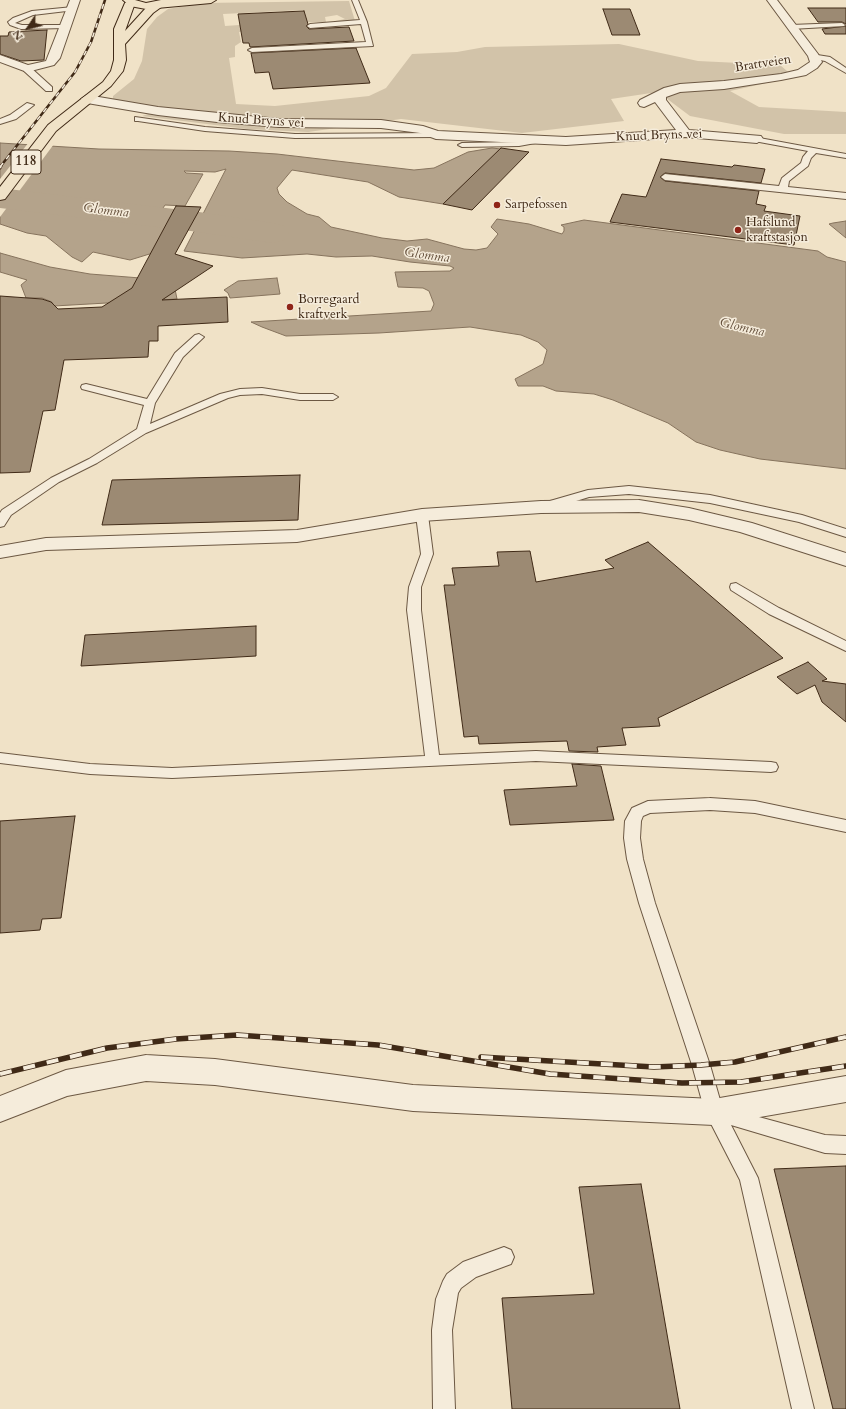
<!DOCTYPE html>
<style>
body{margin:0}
#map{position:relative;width:846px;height:1409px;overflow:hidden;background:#f0e2c7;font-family:Cardo,serif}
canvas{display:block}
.north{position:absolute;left:8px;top:8px;width:40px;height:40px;-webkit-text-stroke:3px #f5ecdb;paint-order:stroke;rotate:235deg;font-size:11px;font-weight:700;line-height:16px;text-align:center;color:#402a17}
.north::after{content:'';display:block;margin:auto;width:14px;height:18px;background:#402a17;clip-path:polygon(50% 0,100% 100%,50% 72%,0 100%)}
</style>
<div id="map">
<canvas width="846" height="1409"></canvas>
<div class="north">N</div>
</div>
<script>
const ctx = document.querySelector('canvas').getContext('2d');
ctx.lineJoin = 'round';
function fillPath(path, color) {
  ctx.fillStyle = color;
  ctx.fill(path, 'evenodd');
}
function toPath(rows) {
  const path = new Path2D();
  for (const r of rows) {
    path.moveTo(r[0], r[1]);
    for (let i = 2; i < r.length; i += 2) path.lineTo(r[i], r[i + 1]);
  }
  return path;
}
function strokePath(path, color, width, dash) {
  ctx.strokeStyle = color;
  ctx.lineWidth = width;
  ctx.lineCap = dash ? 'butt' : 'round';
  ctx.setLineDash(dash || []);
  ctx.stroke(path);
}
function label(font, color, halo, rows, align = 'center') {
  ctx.font = font + ' Cardo,serif';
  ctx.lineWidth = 3;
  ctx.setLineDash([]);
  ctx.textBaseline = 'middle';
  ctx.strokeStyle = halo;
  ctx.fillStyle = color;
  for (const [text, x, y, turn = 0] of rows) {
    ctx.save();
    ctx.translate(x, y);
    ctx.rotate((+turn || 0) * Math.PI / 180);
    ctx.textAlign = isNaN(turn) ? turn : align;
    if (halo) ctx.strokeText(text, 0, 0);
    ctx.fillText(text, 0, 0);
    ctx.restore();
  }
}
fillPath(toPath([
 [349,1,355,21,336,23,335,21,345,19,337,15,325,17,326,22,308,22,303,10,223,14,225,26,254,24,256,31,239,32,241,42,235,46,235,57,229,58,236,104,275,106,369,96,386,88,412,54,457,52,485,47,619,44,698,61,780,65,794,77,730,91,759,107,846,112,846,134,784,134,690,116,658,92,611,99,624,121,522,133,401,119,308,132,247,129,142,116,164,109,113,101,113,96,134,79,142,61,147,29,157,17,168,9,202,3]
]), '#d2c3a9');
const water = toPath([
 [0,143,99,149,229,151,277,154,414,170,434,168,468,152,492,148,501,149,443,204,399,197,368,182,292,170,277,188,279,194,287,202,307,214,319,217,331,227,382,238,407,241,427,239,464,249,476,250,487,248,498,234,491,227,497,219,529,224,562,234,564,231,564,227,561,225,584,220,818,251,827,257,846,262,846,469,760,459,720,450,696,442,668,423,613,400,594,394,556,391,543,386,518,386,515,379,543,364,547,350,538,342,521,335,470,327,379,333,286,336,262,327,251,322,431,311,434,304,429,291,423,288,398,287,395,272,450,271,454,268,450,266,410,262,372,256,336,257,307,254,242,258,184,251,226,169,215,172,184,171,186,173,203,174,185,206,165,205,161,211,181,213,156,252,130,260,93,252,82,262,72,257,46,236,27,233,0,224,0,143],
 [846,221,846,238,829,224,833,223,846,221],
 [0,253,50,267,90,274,153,279,175,289,177,299,54,306,52,302,42,298,26,298,21,285,27,280,0,272,0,253],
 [277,278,280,294,230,298,228,293,224,290,238,281,277,278]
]);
fillPath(water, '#b4a38b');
strokePath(water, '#86735d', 1);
fillPath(toPath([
 [29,142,54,144,0,217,0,179]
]), '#f0e2c7');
fillPath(toPath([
 [0,188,199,212,272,223,284,226,289,233,284,240,272,243,199,232,0,208,0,188]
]), '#b4a38b');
const building = toPath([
 [808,8,846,8,846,24,842,22,818,22,808,8],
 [603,9,630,9,640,35,612,35,603,9],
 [304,11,308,24,306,26,309,29,349,27,354,41,250,47,249,43,243,43,238,14,304,11],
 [846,26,846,34,825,34,822,29,846,26],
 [47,30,44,60,21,61,0,54,0,36,8,36,9,32,47,30],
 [356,48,370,83,273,89,269,72,255,73,251,53,356,48],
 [501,148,529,152,472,210,443,204,501,148],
 [661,159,732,167,734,165,765,169,761,183,665,173,660,177,665,181,759,191,756,204,766,206,764,211,800,216,794,245,610,222,622,194,646,197,661,159],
 [176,206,201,207,175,254,213,266,162,300,227,297,228,322,158,326,158,341,149,341,148,357,64,360,55,410,43,411,30,472,0,473,0,296,42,299,51,302,58,309,102,307,132,288,176,206],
 [300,475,298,520,102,525,112,480,300,475],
 [648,542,783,658,658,718,660,726,622,728,626,745,597,747,598,752,569,751,567,741,479,744,478,736,464,737,444,585,455,585,452,568,499,566,497,552,530,551,536,582,614,568,605,560,648,542],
 [256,626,256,656,81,666,85,635,256,626],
 [808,662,827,679,822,681,846,684,846,722,822,702,815,685,797,694,777,677,808,662],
 [572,764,601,766,614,820,510,825,504,790,577,786,572,764],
 [75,816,61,918,42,919,40,930,0,933,0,821,75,816],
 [846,1166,846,1409,833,1409,774,1169,846,1166],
 [641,1184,680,1409,512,1409,502,1298,594,1294,579,1187,641,1184]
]);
fillPath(building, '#9c8a73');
strokePath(building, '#402a17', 1);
const service = toPath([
 [352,0,358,0,367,22,373,46,252,52,248,50,252,48,366,42,361,24,310,28,307,26,310,24,360,20,352,0],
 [73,7,75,8,75,10,33,15,15,23,22,25,68,25,69,26,66,28,21,29,10,25,8,22,13,18,32,11,73,7],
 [842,23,845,25,844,26,791,29,788,27,791,25,842,23],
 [811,54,830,57,846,68,846,73,825,61,811,58,811,54],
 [24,67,30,67,52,87,52,91,46,91,24,71,24,67],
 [27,103,34,105,16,119,0,124,0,119,10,115,27,103],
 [135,117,205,127,295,134,436,133,440,135,436,137,295,138,205,131,138,121,135,121,135,117],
 [754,137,846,154,846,158,816,153,811,158,808,166,789,181,788,187,846,193,846,199,665,180,661,177,665,174,779,186,782,178,801,163,803,157,808,151,754,141,754,137],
 [538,138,541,138,541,142,519,146,462,147,458,145,462,143,519,142,538,138],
 [199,334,204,337,183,357,155,403,150,424,220,394,240,389,262,388,300,394,333,394,338,397,333,400,300,400,262,394,240,395,228,398,146,433,97,463,59,482,11,515,4,526,0,527,0,513,2,510,51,478,89,459,137,429,144,405,82,389,81,387,82,385,86,384,147,399,175,353,195,335,199,334],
 [629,486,710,495,802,515,846,529,846,537,799,522,710,503,629,494,589,497,547,510,541,506,543,503,588,490,629,486],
 [422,511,428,515,433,554,421,587,421,610,439,755,536,751,771,762,776,763,778,767,776,771,771,772,536,761,172,778,90,774,0,763,0,753,90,764,172,768,425,756,407,610,409,587,421,554,416,515,422,511],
 [736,583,779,608,846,641,846,651,769,614,731,590,730,587,731,584,736,583],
 [710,798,755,801,846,820,846,832,755,813,710,810,650,813,643,816,641,821,640,838,643,859,655,903,710,1065,722,1107,825,1135,846,1136,846,1154,825,1153,731,1125,758,1178,814,1409,792,1409,740,1180,705,1112,692,1065,639,903,627,859,624,838,625,821,632,808,648,801,710,798],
 [504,1247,511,1250,514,1257,511,1264,476,1277,461,1288,458,1293,452,1330,455,1409,433,1409,432,1330,436,1299,443,1281,447,1274,463,1262,504,1247]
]);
const minor = toPath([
 [70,0,80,0,60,58,54,65,27,72,0,62,0,55,28,65,46,61,70,0],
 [767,0,777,0,818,54,822,62,817,68,806,75,781,80,724,89,680,92,666,97,666,100,689,130,761,136,763,139,757,143,685,137,566,145,436,139,420,133,381,128,279,127,217,122,158,115,87,103,81,99,87,95,158,107,279,119,381,120,423,126,438,131,566,137,676,130,655,102,644,107,640,106,638,103,640,100,664,88,680,84,724,81,781,74,798,70,810,62,808,56,767,0],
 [639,500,689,508,752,523,846,553,846,566,740,532,689,520,639,512,541,513,422,521,297,542,46,550,0,558,0,546,46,538,297,530,422,509,541,501,639,500],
 [146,1055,215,1059,413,1085,714,1099,846,1076,846,1102,714,1125,413,1111,215,1085,146,1081,67,1096,0,1122,0,1096,66,1070,146,1055]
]);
const primary = toPath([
 [131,0,135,3,125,31,145,9,159,2,164,5,153,13,125,44,126,60,123,71,111,86,56,131,5,199,0,200,0,187,48,125,103,82,111,71,114,60,114,29,125,3,131,0]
]);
const trunk = toPath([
 [123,0,135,0,146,3,161,0,216,0,211,3,146,9,130,6,123,0]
]);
strokePath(service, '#6c5843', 2);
strokePath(minor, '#6c5843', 2);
strokePath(primary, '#402a17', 2);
strokePath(trunk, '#402a17', 2);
fillPath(service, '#f5ecdb');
fillPath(minor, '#f5ecdb');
fillPath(primary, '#f0e2c7');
fillPath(trunk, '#f0e2c7');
const railFar2 = toPath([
 [0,167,75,72,91,42,105,0]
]);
const railFar1 = toPath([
 [0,168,1,166]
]);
const rail = toPath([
 [481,1057,654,1067,701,1065,735,1062,846,1037],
 [0,1074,107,1048,176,1039,237,1035,378,1045,550,1074,682,1083,741,1082,846,1066]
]);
strokePath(railFar2, '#402a17', 2.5);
strokePath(railFar1, '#402a17', 3);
strokePath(rail, '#402a17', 5.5);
strokePath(railFar2, '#f5ecdb', 1.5, [5]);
strokePath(railFar1, '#f5ecdb', 2, [6]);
strokePath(rail, '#f5ecdb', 4, [12]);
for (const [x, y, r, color] of [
 [497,205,4,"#8f2418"],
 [738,230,4,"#8f2418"],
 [290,307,4,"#8f2418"]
]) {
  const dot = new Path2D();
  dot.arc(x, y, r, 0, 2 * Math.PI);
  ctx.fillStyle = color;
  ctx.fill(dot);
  strokePath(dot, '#f5ecdb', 1.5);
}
label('13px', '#402a17', '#f5ecdb', [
 ["Brattveien",763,64,-9],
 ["Knud Bryns vei",261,121,4],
 ["Knud Bryns vei",659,136,-2]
]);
label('13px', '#402a17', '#f5ecdb', [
 ["Sarpefossen",505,205],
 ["Hafslund",746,223],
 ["kraftstasjon",746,238],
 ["Borregaard",298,300],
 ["kraftverk",298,315]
], 'left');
label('italic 13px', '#634e3a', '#f5ecdb', [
 ["Glomma",106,211,7],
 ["Glomma",427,256,8],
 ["Glomma",742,328,13]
]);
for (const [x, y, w] of [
 [26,162,30]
]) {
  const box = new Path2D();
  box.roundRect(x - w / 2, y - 12, w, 24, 3);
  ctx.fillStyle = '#f5ecdb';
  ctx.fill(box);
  strokePath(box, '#402a17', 1);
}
label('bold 14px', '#402a17', null, [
 ["118",26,162]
]);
</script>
